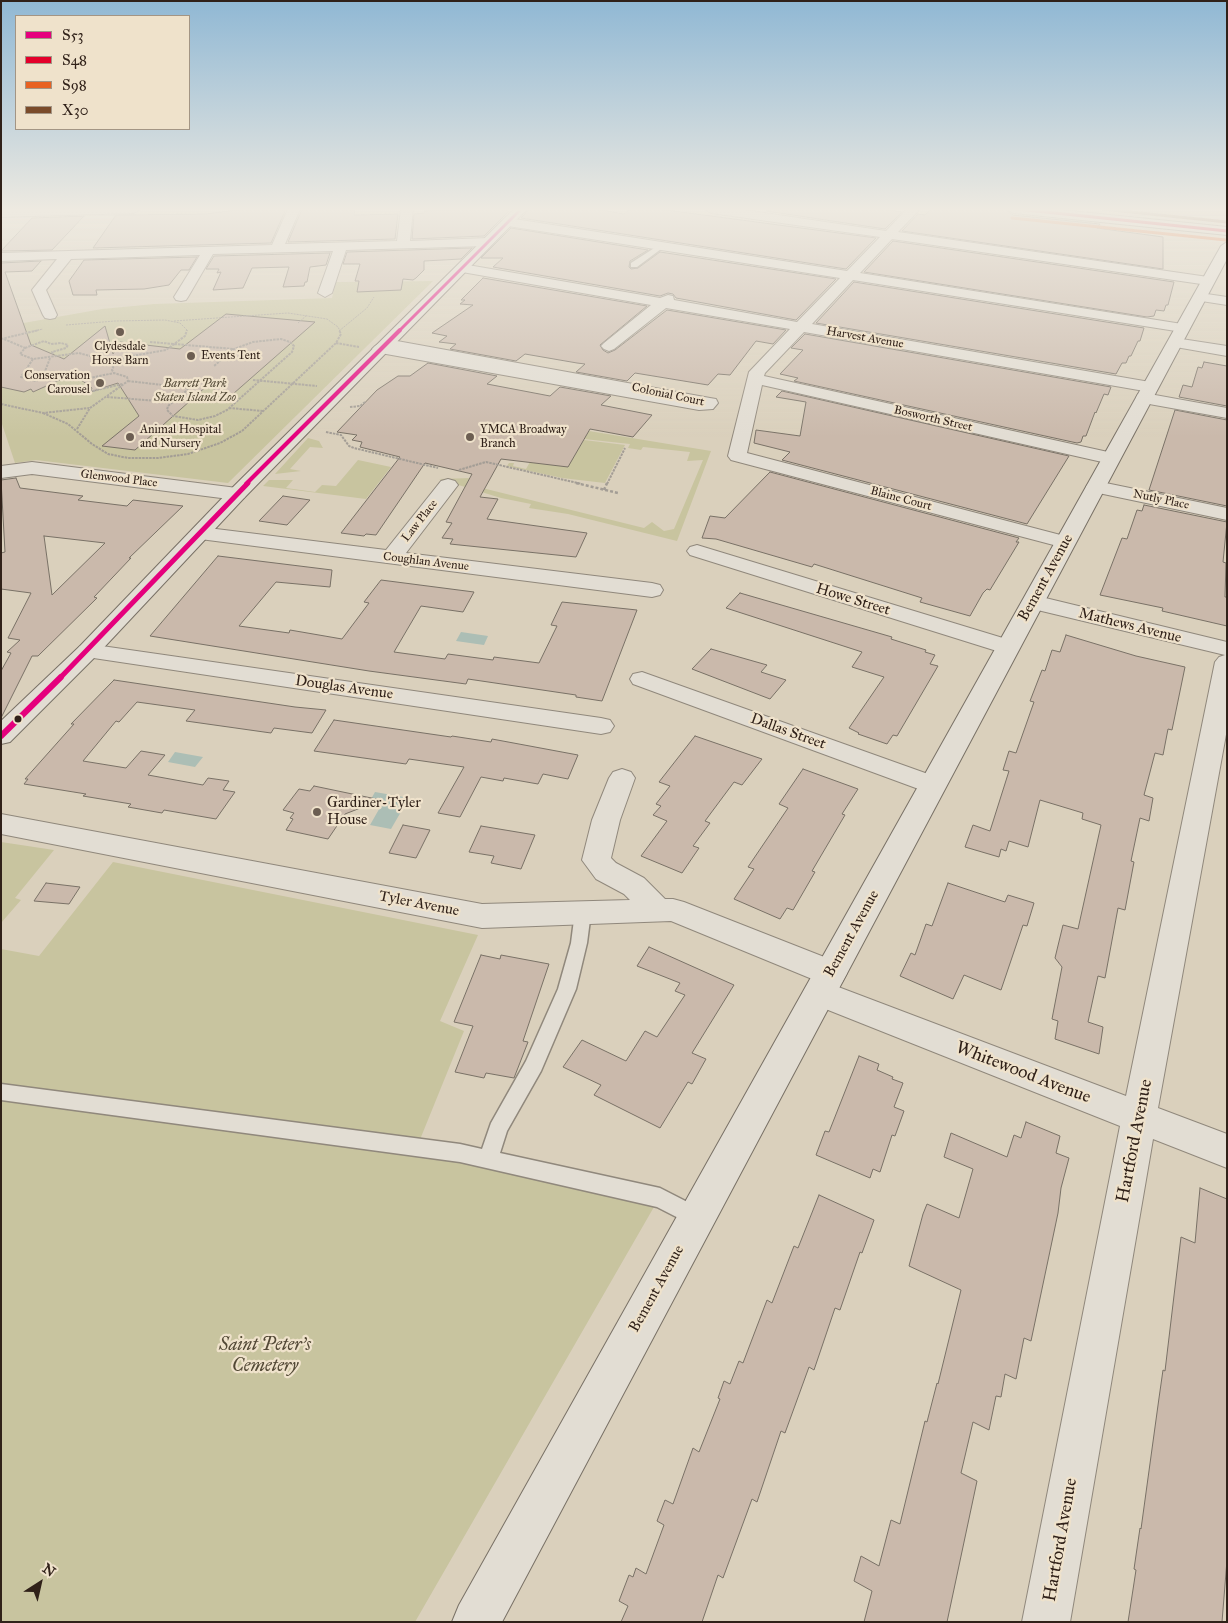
<!DOCTYPE html>
<meta charset="utf-8">
<style>
body{margin:0}
#map{position:relative;width:1228px;height:1623px;overflow:hidden;background:#dad0bc;font-family:"IM FELL Great Primer",serif}
canvas{display:block}
.frame{position:absolute;inset:0;border:2px solid #302119;pointer-events:none}
.legend{position:absolute;left:15px;top:15px;width:175px;height:115px;box-sizing:border-box;background:#efe2cb;border:1px solid #a39584;margin:0;padding:6px 9px;list-style:none;font-size:15px;color:#302119}
.legend li{display:flex;align-items:center;gap:10px;height:25px}
.legend b{width:25px;border:1px solid #a39584}
.north{position:absolute;left:15px;top:1558px;width:50px;height:50px;-webkit-text-stroke:4px #efe2cb;paint-order:stroke;rotate:35deg;font-size:14px;font-weight:700;line-height:20px;text-align:center;color:#302119}
.north::after{content:'';display:block;margin:auto;width:18px;height:22px;background:#302119;clip-path:polygon(50% 0,100% 100%,50% 72%,0 100%)}
</style>
<div id="map">
<canvas width="1228" height="1623"></canvas>
<div class="frame"></div>
<ul class="legend">
<li><b style="height:6px;background:#e5007d"></b>S53</li>
<li><b style="height:6px;background:#e4002b"></b>S48</li>
<li><b style="height:6px;background:#e86222"></b>S98</li>
<li><b style="height:6px;background:#7a4b2a"></b>X30</li>
</ul>
<div class="north">N</div>
</div>
<script>
const ctx = document.querySelector('canvas').getContext('2d');
ctx.lineJoin = 'round';
function fillPath(path, color) {
  ctx.fillStyle = color;
  ctx.fill(path, 'evenodd');
}
function toPath(rows) {
  const path = new Path2D();
  for (const r of rows) {
    path.moveTo(r[0], r[1]);
    for (let i = 2; i < r.length; i += 2) path.lineTo(r[i], r[i + 1]);
  }
  return path;
}
function strokePath(path, color, width, dash) {
  ctx.strokeStyle = color;
  ctx.lineWidth = width;
  ctx.lineCap = dash ? 'butt' : 'round';
  ctx.setLineDash(dash || []);
  ctx.stroke(path);
}
function label(font, color, halo, rows, align = 'center') {
  ctx.font = font + ' "IM FELL Great Primer",serif';
  ctx.lineWidth = 4.5;
  ctx.setLineDash([]);
  ctx.textBaseline = 'middle';
  ctx.strokeStyle = halo;
  ctx.fillStyle = color;
  for (const [text, x, y, turn = 0] of rows) {
    ctx.save();
    ctx.translate(x, y);
    ctx.rotate((+turn || 0) * Math.PI / 180);
    ctx.textAlign = isNaN(turn) ? turn : align;
    if (halo) ctx.strokeText(text, 0, 0);
    ctx.fillText(text, 0, 0);
    ctx.restore();
  }
}
fillPath(toPath([
 [433,281,228,483,36,460,15,463,1,421,1,327,102,309,154,304,332,298,336,282],
 [589,431,711,451,677,541,568,514,529,508,531,504,501,498,439,479,472,478,470,485,644,528,652,522,664,531,674,529,703,460,687,461,690,452,643,447,641,450,628,448,630,444,584,439],
 [308,438,319,441,323,448,310,447,290,469,301,471,275,474],
 [584,440,625,445,605,483,562,478,507,466,509,463,514,463,513,466,526,469,530,462,568,466],
 [358,460,391,467,366,499,263,486,269,480,293,480,286,488,315,492,322,485,336,486],
 [1,842,54,850,15,898,21,900,1,923],
 [113,862,478,935,440,1021,464,1031,419,1142,662,1193,415,1622,1,1622,1,949,39,956]
]), '#c8c49f');
fillPath(toPath([
 [461,632,488,636,484,645,456,641],
 [175,752,203,757,195,767,168,762],
 [375,792,409,798,391,829,370,825,382,804,370,801]
]), '#acbeb5');
const building = toPath([
 [245,209,286,209,271,243,93,248,116,215,205,214,245,209],
 [302,209,355,209,354,215,398,214,395,239,288,242,302,209],
 [468,209,511,209,484,236,412,239,414,214,424,213,424,211,468,209],
 [529,209,596,209,624,214,630,209,659,209,876,238,846,269,521,218,529,209],
 [768,209,883,209,902,212,885,229,766,211,768,209],
 [931,209,1005,209,1013,215,1100,224,1097,228,1163,237,1163,269,902,231,918,214,925,215,931,209],
 [84,216,52,250,1,251,32,218,84,216],
 [511,228,648,250,630,261,629,267,631,269,638,268,660,252,836,279,796,320,676,298,673,294,668,293,660,296,493,267,503,258,481,258,511,228],
 [893,241,1174,282,1168,305,1166,305,1164,311,1156,310,1154,316,1147,317,864,272,893,241],
 [472,248,461,259,424,261,424,270,416,278,413,280,403,279,401,290,357,292,359,281,355,281,360,264,343,264,347,252,472,248],
 [330,253,326,265,310,267,307,282,305,282,304,286,283,287,289,267,252,268,243,288,213,290,221,272,217,273,219,269,206,269,214,256,330,253],
 [197,257,189,270,181,270,169,285,144,289,96,290,97,295,73,295,69,281,84,260,197,257],
 [41,261,32,271,5,272,31,345,64,359,105,326,113,354,120,342,180,349,226,314,315,322,225,401,209,384,135,450,102,446,139,416,118,383,90,392,92,388,73,374,33,392,31,389,24,392,1,387,1,263,41,261],
 [483,278,647,306,600,345,603,350,608,353,615,350,667,310,786,330,773,344,756,341,730,375,718,374,708,385,635,373,627,381,576,372,585,364,577,363,525,354,516,361,450,349,456,344,439,342,447,336,432,333,473,305,460,304,465,300,461,300,483,278],
 [854,282,1144,328,1140,341,1138,341,1131,356,1129,356,1126,363,1122,363,1116,374,816,323,854,282],
 [805,334,1111,387,1108,395,1104,394,1096,413,1095,412,1086,436,1083,436,1081,442,1077,443,794,381,798,378,780,374,803,350,791,348,805,334],
 [1204,362,1227,366,1227,406,1179,397,1183,385,1192,387,1198,367,1202,368,1204,362],
 [428,363,497,376,487,384,550,396,560,387,611,396,601,405,652,415,633,437,590,429,568,467,501,459,480,497,498,499,487,519,587,533,576,557,450,544,453,539,442,538,452,523,446,522,472,474,425,463,376,535,366,534,364,536,341,533,400,457,360,447,362,442,352,440,357,435,337,432,377,390,398,376,410,376,428,363],
 [782,391,1069,456,1027,524,782,460,790,452,754,443,756,430,800,436,806,402,776,397,782,391],
 [1175,410,1227,420,1227,506,1149,490,1175,410],
 [770,472,1019,538,1016,542,1019,542,990,590,987,589,983,593,970,616,920,602,922,598,814,564,812,567,716,539,702,538,710,516,725,518,770,472],
 [16,478,20,488,83,496,78,500,127,506,133,500,183,506,129,558,131,558,94,597,97,598,38,656,32,656,1,718,1,671,11,653,7,652,20,640,8,638,31,593,1,589,1,553,5,552,1,480,16,478],
 [44,536,105,543,52,595,44,536],
 [283,496,310,500,287,525,259,521,283,496],
 [1144,505,1227,522,1223,562,1226,563,1225,597,1227,597,1227,626,1162,611,1163,608,1100,595,1122,538,1127,539,1137,510,1142,511,1144,505],
 [218,556,332,570,330,587,276,582,239,626,289,633,290,630,342,639,369,603,364,602,381,580,474,592,463,612,421,606,394,652,445,659,448,654,493,660,494,657,539,663,557,626,551,625,562,602,637,610,602,701,576,697,576,695,468,679,466,684,369,671,150,636,218,556],
 [740,593,892,637,891,639,926,650,925,652,935,655,930,664,938,666,897,736,893,735,887,744,858,734,859,733,849,728,884,677,852,667,862,652,726,608,740,593],
 [1066,635,1136,656,1185,667,1172,730,1168,729,1163,755,1155,753,1144,795,1153,798,1149,821,1140,818,1131,861,1134,862,1125,910,1118,908,1105,978,1098,976,1088,1022,1103,1027,1099,1054,1055,1039,1058,1021,1052,1019,1062,967,1055,958,1063,925,1078,929,1101,825,1082,819,1083,813,1040,800,1028,847,1009,841,1006,851,1001,849,999,857,965,847,973,825,990,831,1009,771,1003,770,1009,751,1016,753,1034,702,1030,701,1042,670,1045,671,1052,650,1060,652,1066,635],
 [711,649,767,665,761,672,786,680,770,699,692,669,711,649],
 [114,680,295,707,326,710,312,733,274,728,271,733,186,721,195,710,137,702,119,722,116,721,83,761,126,768,141,751,165,755,148,775,203,785,208,778,229,781,223,790,235,792,216,819,164,810,162,813,128,807,131,804,83,796,86,794,24,784,28,779,25,779,74,724,71,724,114,680],
 [334,720,451,737,452,736,491,742,492,739,578,755,568,779,543,774,538,784,504,778,503,781,481,777,460,817,438,813,464,767,409,759,406,764,314,751,334,720],
 [695,736,762,759,742,785,734,782,705,821,710,823,693,846,699,848,682,873,641,856,667,821,653,815,661,806,656,804,670,786,659,782,695,736],
 [803,769,858,789,842,814,845,815,812,871,815,872,793,910,787,908,780,919,734,899,754,869,748,867,788,808,779,804,803,769],
 [314,786,381,800,345,814,328,839,286,830,293,819,290,818,294,813,283,810,299,789,310,791,314,786],
 [403,825,430,830,416,858,389,853,403,825],
 [481,826,535,835,521,869,491,863,494,856,469,852,481,826],
 [46,883,80,887,69,904,34,901,46,883],
 [948,883,1005,902,1008,895,1034,903,1027,926,1023,925,1001,990,964,975,953,999,900,976,911,953,915,955,926,924,932,926,948,883],
 [649,947,734,985,692,1053,706,1059,692,1084,688,1082,660,1128,594,1095,601,1085,563,1067,582,1040,626,1061,645,1031,657,1037,685,995,675,991,680,983,637,966,649,947],
 [481,955,500,959,501,955,549,964,523,1041,528,1042,514,1078,486,1073,484,1078,455,1072,473,1026,454,1022,481,955],
 [859,1056,879,1064,877,1070,893,1077,892,1079,903,1083,894,1107,904,1111,895,1136,892,1135,880,1172,873,1169,870,1178,816,1155,825,1131,829,1132,859,1056],
 [1026,1122,1060,1136,1056,1153,1069,1158,1061,1188,1058,1213,1031,1341,1024,1338,1016,1379,1005,1374,1001,1397,996,1396,989,1430,973,1422,961,1473,977,1481,947,1622,864,1622,872,1591,854,1581,861,1556,879,1566,891,1520,900,1524,925,1421,927,1422,937,1383,938,1384,961,1290,909,1266,923,1214,927,1204,959,1218,973,1169,944,1157,951,1133,1007,1157,1014,1135,1021,1138,1026,1122],
 [1200,1188,1227,1199,1227,1560,1222,1622,1128,1622,1136,1570,1134,1569,1140,1528,1141,1529,1159,1398,1163,1370,1165,1371,1181,1237,1195,1243,1200,1188],
 [819,1195,874,1220,862,1253,860,1252,840,1310,835,1308,814,1370,809,1367,785,1433,781,1431,757,1502,752,1499,723,1578,718,1575,702,1622,621,1622,628,1606,619,1601,629,1575,633,1577,636,1568,646,1574,664,1525,657,1521,665,1500,673,1504,693,1448,699,1452,720,1399,718,1398,724,1381,730,1384,739,1361,743,1363,767,1300,772,1303,794,1246,798,1248,819,1195]
]);
fillPath(building, '#cab9ab');
strokePath(building, '#797166', 1);
const lane = toPath([
 [659,245,665,246,637,267,631,267,631,263,659,245],
 [583,906,589,908,591,912,587,943,576,989,541,1071,507,1131,500,1153,660,1188,703,1210,706,1217,703,1224,696,1227,657,1207,460,1162,1,1100,1,1084,460,1144,482,1149,491,1123,526,1061,558,989,571,943,575,912,577,908,583,906]
]);
const street = toPath([
 [1,209,140,209,134,213,1,217,1,209],
 [288,209,300,209,285,244,397,241,401,209,413,209,410,241,488,238,494,242,488,246,346,250,332,293,325,297,318,293,333,251,213,254,188,297,186,300,181,301,176,300,174,297,200,255,71,259,46,290,57,315,55,318,50,319,45,318,43,315,32,290,57,259,1,261,1,253,272,245,288,209],
 [705,209,738,209,886,231,907,209,920,209,898,232,1208,277,1215,281,1208,285,892,239,860,273,1182,324,1187,325,1189,328,1187,331,1182,332,853,280,812,324,1150,382,1156,383,1158,387,1156,391,1150,392,804,332,765,373,764,376,1117,454,1120,458,1117,462,1111,464,762,385,747,453,1072,538,1075,542,1072,546,1065,548,731,460,728,456,749,372,790,329,666,308,614,349,609,351,604,349,601,346,604,343,651,305,462,272,455,268,462,264,660,298,668,295,673,296,674,300,797,322,840,278,508,226,502,222,508,218,847,271,880,237,711,213,705,209],
 [1200,293,1227,297,1227,305,1195,300,1193,297,1195,294,1200,293],
 [1175,338,1227,346,1227,356,1170,346,1167,343,1170,340,1175,338],
 [386,339,710,398,716,399,718,403,713,409,699,410,375,352,372,349,375,346,386,339],
 [1144,393,1227,408,1227,418,1138,402,1136,398,1138,394,1144,393],
 [32,462,237,488,244,490,247,494,244,498,237,500,32,474,1,478,1,466,32,462],
 [448,479,455,481,458,485,406,553,652,583,660,585,663,590,660,595,652,597,200,539,193,537,190,533,193,529,200,527,386,550,441,481,448,479],
 [1096,481,1227,508,1227,520,1089,491,1086,487,1089,483,1096,481],
 [697,545,1016,642,1020,647,1016,652,1008,654,1000,652,690,555,687,551,690,547,697,545],
 [1033,595,1227,642,1227,729,1158,1108,1227,1134,1227,1168,1153,1139,1070,1622,1022,1622,1120,1126,808,1002,803,993,808,984,817,981,671,921,482,928,1,834,1,814,482,904,630,900,624,894,596,879,582,860,592,820,609,778,613,772,622,769,631,772,635,778,620,820,611,858,616,863,644,878,665,899,673,899,684,902,842,964,847,973,842,982,833,985,1126,1096,1215,662,1219,657,1225,655,1025,607,1022,602,1025,597,1033,595],
 [88,644,601,718,610,720,614,726,610,732,601,734,80,656,76,651,80,646,88,644],
 [642,672,942,779,946,785,942,791,933,794,924,791,633,684,630,679,633,674,642,672]
]);
const secondary = toPath([
 [514,209,527,209,244,498,96,656,10,742,1,744,1,721,80,646,230,490,514,209],
 [1007,209,1052,209,1227,227,1227,235,1013,213,1007,209],
 [1227,242,1227,259,502,1622,452,1622,459,1605,1221,246,1227,242]
]);
strokePath(lane, '#90887c', 3);
strokePath(street, '#90887c', 2);
strokePath(secondary, '#797166', 2);
strokePath(toPath([
 [874,211,875,209],
 [174,321,288,313,327,319,338,327,340,331],
 [298,323,307,315],
 [66,325,115,321,165,320,180,323,188,331],
 [34,331,43,329],
 [339,331,367,308,374,297]
]), '#a39d95', 1, [2, 1]);
strokePath(toPath([
 [1,339,39,330],
 [4,339,25,348,20,354,33,359,79,353,115,363],
 [150,342,234,349],
 [336,343,359,347],
 [25,348,44,341,51,344,61,343,68,345,66,348,52,352,53,354],
 [50,358,44,374,53,378,85,379,114,373],
 [33,359,21,377,35,381,48,377],
 [28,379,44,374],
 [253,380,317,386],
 [128,381,189,388],
 [197,382,168,406,167,410,173,416,198,420,215,416,227,410,292,352,294,346,290,342,281,339,253,342,234,349,214,366],
 [88,388,88,390,93,391,122,384],
 [107,397,171,402],
 [1,404,43,413,89,408],
 [350,407,360,406,365,402],
 [229,408,263,411],
 [43,413,68,424,92,444,108,454,128,458,158,458,188,454,220,443,242,431,336,343,341,334,339,330],
 [77,429,90,408,128,381,127,377,114,373,112,370,115,363,132,356,166,350,185,336,187,330],
 [326,432,341,435,349,446,354,448,438,468],
 [459,470,486,462,582,484],
 [607,484,625,448]
]), '#a39d95', 2, [2.5, 1]);
strokePath(toPath([
 [576,483,618,493],
 [604,490,607,483]
]), '#a39d95', 2.5, [3, 2]);
fillPath(lane, '#e2ddd3');
fillPath(street, '#e2ddd3');
fillPath(secondary, '#e2ddd3');
strokePath(toPath([
 [399,331,521,209]
]), '#e5007d', 3);
strokePath(toPath([
 [246,484,400,330]
]), '#e5007d', 4);
strokePath(toPath([
 [60,678,248,483]
]), '#e5007d', 5);
strokePath(toPath([
 [1,736,61,677]
]), '#e5007d', 6);
strokePath(toPath([
 [1017,209,1227,231]
]), '#e4002b', 3);
strokePath(toPath([
 [1012,218,1226,240]
]), '#e86222', 3);
strokePath(toPath([
 [1102,209,1227,222]
]), '#7a4b2a', 3);
const sky = ctx.createLinearGradient(0, 0, 0, 437);
sky.addColorStop(0, '#90b8d4');
sky.addColorStop(0.48, '#eeeae1');
sky.addColorStop(1, '#eeeae100');
ctx.fillStyle = sky;
ctx.fillRect(0, 0, 1228, 437);
for (const [x, y, r, color] of [
 [120,332,5,"#6c5e52"],
 [191,356,5,"#6c5e52"],
 [100,383,5,"#6c5e52"],
 [130,437,5,"#6c5e52"],
 [470,437,5,"#6c5e52"],
 [18,719,4.5,"#302119"],
 [317,812,5,"#6c5e52"]
]) {
  const dot = new Path2D();
  dot.arc(x, y, r, 0, 2 * Math.PI);
  ctx.fillStyle = color;
  ctx.fill(dot);
  strokePath(dot, '#efe2cb', 2);
}
label('12px', '#302119', '#efe2cb', [
 ["Harvest Avenue",865,338,10],
 ["Colonial Court",668,395,12],
 ["Bosworth Street",933,419,13],
 ["Glenwood Place",119,479,7],
 ["Blaine Court",901,499,15],
 ["Nutly Place",1161,500,12],
 ["Law Place",420,521,-52],
 ["Coughlan Avenue",426,562,7]
]);
label('12px', '#302119', '#efe2cb', [
 ["Clydesdale",120,347,"center"],
 ["Horse Barn",120,361,"center"],
 ["Events Tent",201,356],
 ["Conservation",90,376,"right"],
 ["Carousel",90,390,"right"],
 ["Animal Hospital",140,430],
 ["and Nursery",140,444],
 ["YMCA Broadway",480,430],
 ["Branch",480,444]
], 'left');
label('italic 12px', '#524835', '#efe2cb', [
 ["Barrett Park",195,384],
 ["Staten Island Zoo",195,398]
]);
label('15px', '#302119', '#efe2cb', [
 ["Bement Avenue",1046,578,-61],
 ["Howe Street",853,600,17],
 ["Mathews Avenue",1130,626,14],
 ["Douglas Avenue",344,688,8],
 ["Dallas Street",788,732,20],
 ["Tyler Avenue",419,904,11],
 ["Bement Avenue",852,934,-61],
 ["Bement Avenue",657,1289,-61]
]);
label('15px', '#302119', '#efe2cb', [
 ["Gardiner-Tyler",327,803],
 ["House",327,820]
], 'left');
label('18px', '#302119', '#efe2cb', [
 ["Whitewood Avenue",1023,1073,21],
 ["Hartford Avenue",1135,1141,-79],
 ["Hartford Avenue",1061,1540,-80]
]);
label('italic 18px', '#524835', '#efe2cb', [
 ["Saint Peter’s",265,1346],
 ["Cemetery",265,1367]
]);
</script>
